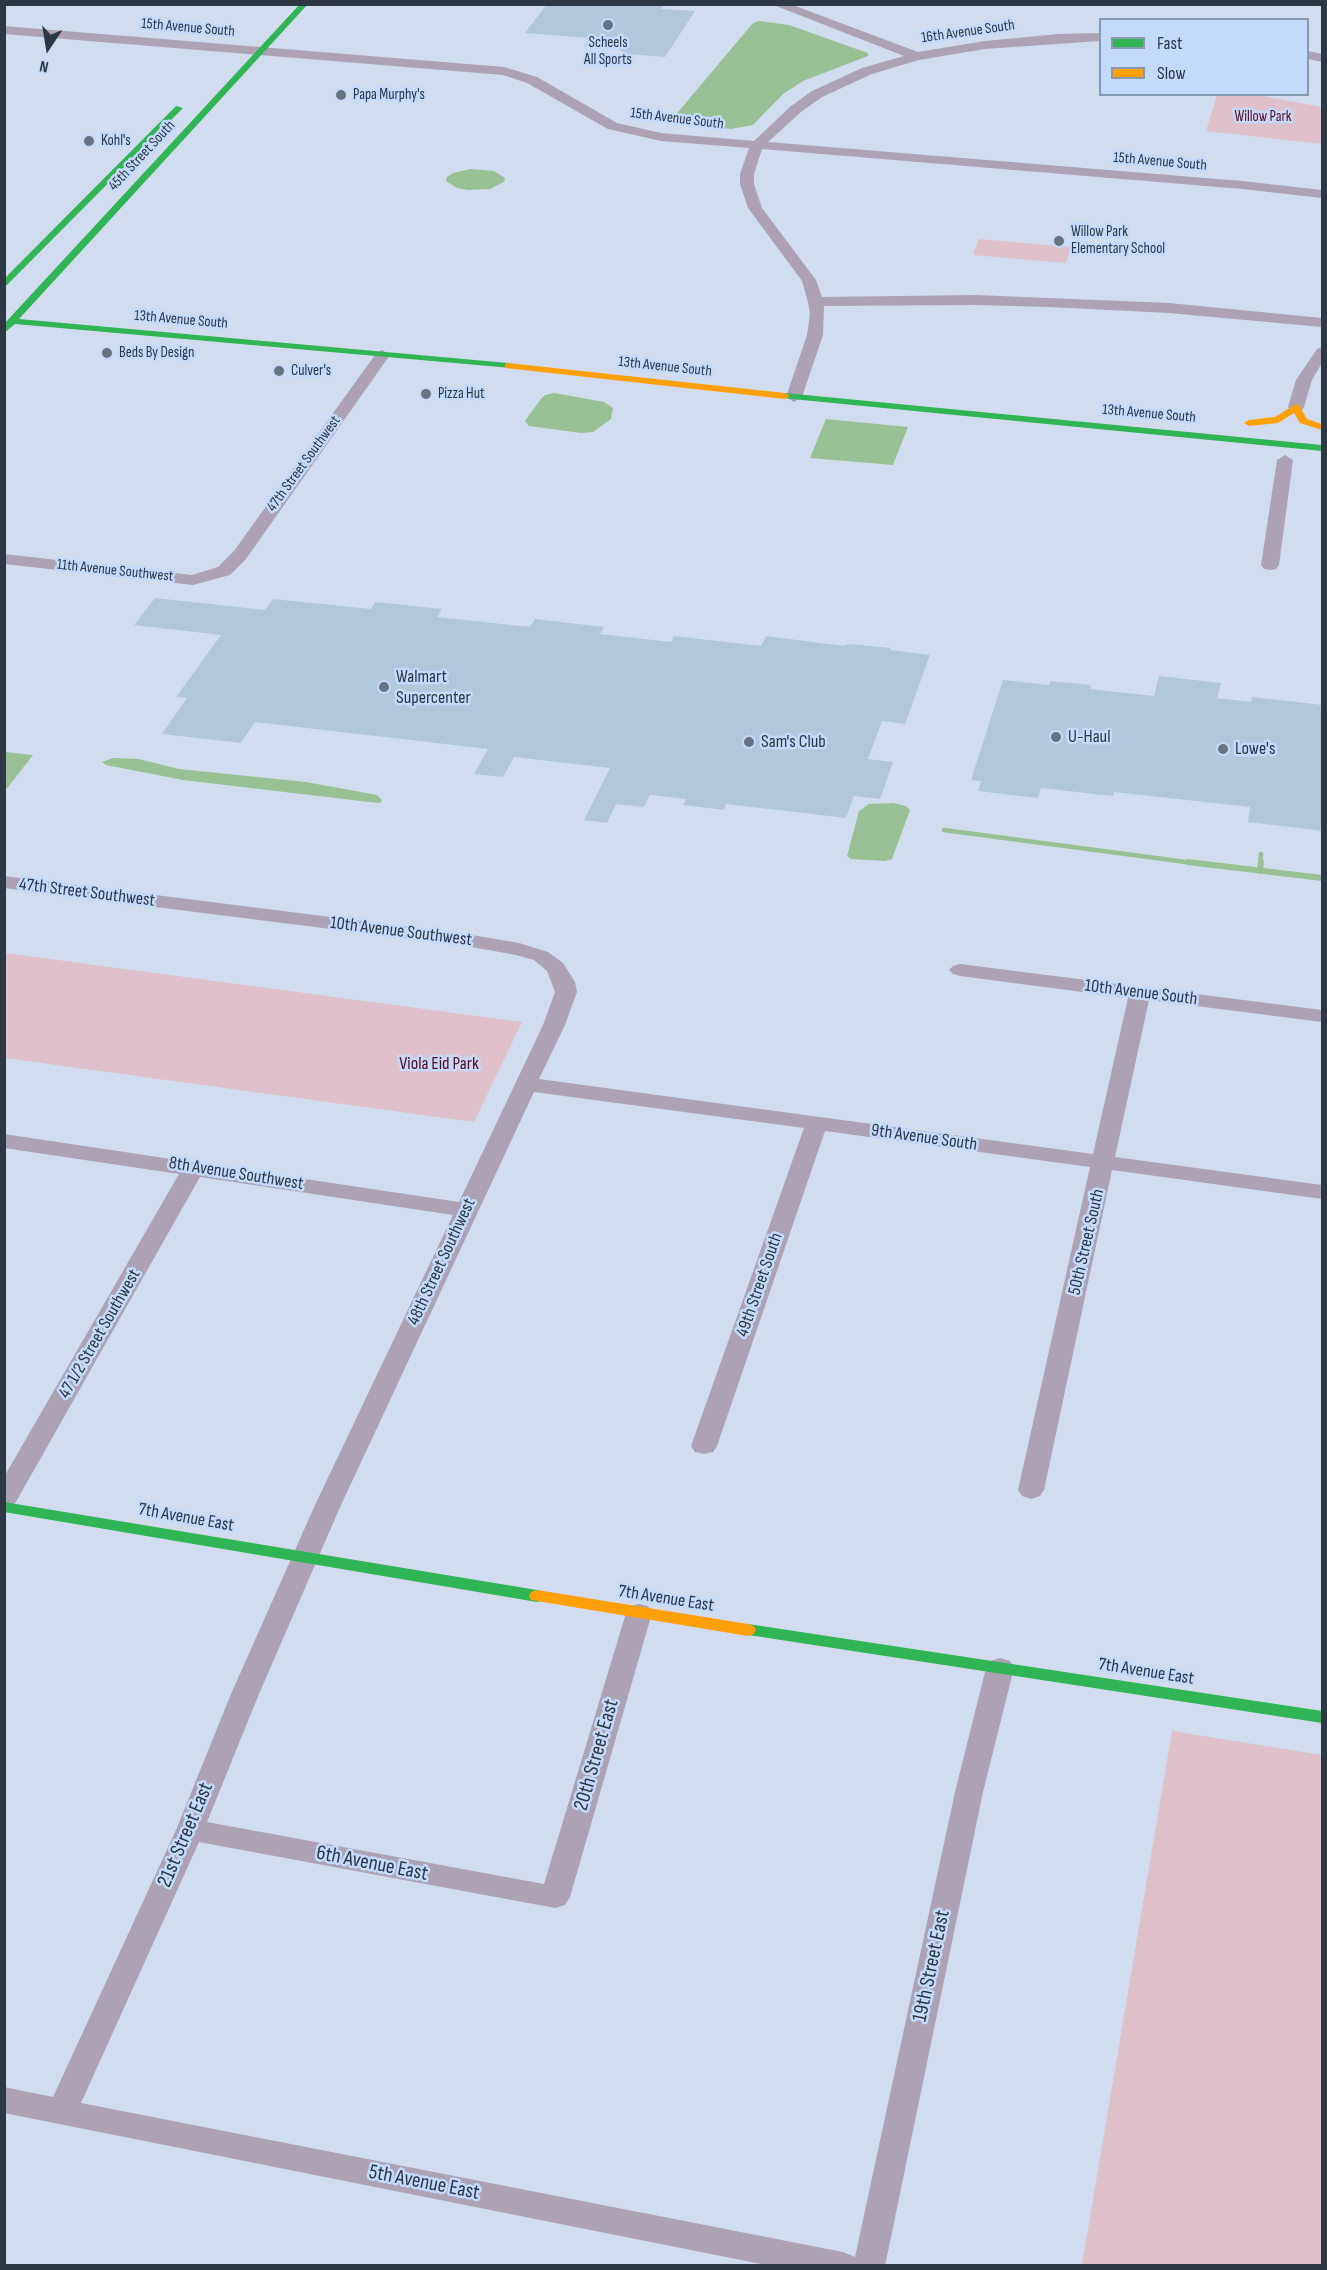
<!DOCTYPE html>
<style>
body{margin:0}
#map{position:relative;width:1327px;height:2270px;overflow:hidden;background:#d1ddee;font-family:"Sofia Sans Condensed",sans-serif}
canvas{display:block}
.frame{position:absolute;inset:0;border:6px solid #2e3744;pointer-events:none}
.legend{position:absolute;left:1099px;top:18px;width:210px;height:78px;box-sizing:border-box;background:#c4dafb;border:2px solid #8899b2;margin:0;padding:8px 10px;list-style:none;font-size:18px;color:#2e3744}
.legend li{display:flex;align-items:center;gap:12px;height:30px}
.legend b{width:30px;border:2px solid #8899b2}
.north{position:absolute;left:18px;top:18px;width:60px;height:60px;-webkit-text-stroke:4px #c4dafb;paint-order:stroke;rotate:192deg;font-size:16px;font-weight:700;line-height:24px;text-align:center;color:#2e3744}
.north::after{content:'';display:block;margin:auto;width:21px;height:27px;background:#2e3744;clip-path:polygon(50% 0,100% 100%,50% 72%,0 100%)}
</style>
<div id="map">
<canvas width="1327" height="2270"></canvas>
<div class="frame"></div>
<ul class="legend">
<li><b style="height:8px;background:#30b455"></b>Fast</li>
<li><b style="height:8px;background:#ff9f0a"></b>Slow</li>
</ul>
<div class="north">N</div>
</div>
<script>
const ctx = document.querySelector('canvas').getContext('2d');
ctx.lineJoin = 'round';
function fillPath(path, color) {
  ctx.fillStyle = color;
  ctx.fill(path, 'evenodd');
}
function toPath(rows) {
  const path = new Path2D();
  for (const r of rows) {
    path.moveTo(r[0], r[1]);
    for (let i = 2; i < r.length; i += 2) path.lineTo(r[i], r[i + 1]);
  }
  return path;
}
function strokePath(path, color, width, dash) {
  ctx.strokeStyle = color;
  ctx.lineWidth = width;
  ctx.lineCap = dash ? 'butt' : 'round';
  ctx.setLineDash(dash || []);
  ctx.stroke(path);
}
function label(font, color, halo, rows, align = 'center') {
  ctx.font = font + ' "Sofia Sans Condensed",sans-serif';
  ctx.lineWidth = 5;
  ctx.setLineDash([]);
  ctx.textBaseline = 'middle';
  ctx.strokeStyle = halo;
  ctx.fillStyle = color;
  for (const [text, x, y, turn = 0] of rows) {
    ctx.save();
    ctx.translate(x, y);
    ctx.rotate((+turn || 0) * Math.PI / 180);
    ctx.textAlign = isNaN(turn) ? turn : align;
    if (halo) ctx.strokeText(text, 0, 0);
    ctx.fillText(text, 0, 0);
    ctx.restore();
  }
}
fillPath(toPath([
 [1217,95,1257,95,1322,107,1322,144,1206,131],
 [979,239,1071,247,1066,263,973,255],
 [5,953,522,1022,474,1122,5,1058],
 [1172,1731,1322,1755,1322,2265,1082,2265]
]), '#dec1ca');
fillPath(toPath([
 [759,21,789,25,868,53,868,56,803,81,783,94,753,125,731,129,678,123,673,118,753,23],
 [471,169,494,171,505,178,504,182,490,189,468,190,457,188,446,181,447,177,453,173],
 [554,393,604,402,613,408,611,419,593,432,581,433,529,426,525,421,540,400,545,395],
 [826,419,908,427,893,465,810,458],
 [5,752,33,755,5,791,4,752],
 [113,758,139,759,179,769,306,782,377,795,382,800,381,803,369,802,183,780,106,765,102,762],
 [893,803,906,806,910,810,892,859,885,861,851,859,847,856,859,811,869,804]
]), '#99c094');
strokePath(toPath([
 [944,830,1201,864],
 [1260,864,1261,854]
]), '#99c094', 4.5);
strokePath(toPath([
 [1188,862,1322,878],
 [1260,871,1261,862]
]), '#99c094', 6);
fillPath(toPath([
 [547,4,664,4,661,9,695,11,665,57,628,54,617,49,584,46,590,38,525,33],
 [155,598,265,610,273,599,371,609,375,602,442,609,437,617,530,627,535,619,604,627,600,634,671,642,674,636,761,646,766,636,844,646,849,644,891,648,890,650,930,655,905,724,882,721,868,759,893,762,880,799,854,796,846,818,726,804,724,810,683,805,686,799,650,795,644,807,616,804,607,823,584,820,610,768,514,757,503,777,474,774,488,749,255,722,241,743,162,734,187,698,176,697,221,635,134,625],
 [1159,676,1221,683,1217,698,1251,702,1252,697,1323,705,1323,831,1248,822,1250,807,1114,792,1113,796,1041,788,1038,798,978,791,981,781,971,780,1003,680,1049,685,1050,681,1091,685,1090,689,1154,696]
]), '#b2c8da');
fillPath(toPath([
 [771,4,790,4,918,52,985,41,1059,34,1100,33,1100,41,985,49,919,60,872,74,822,97,801,112,768,142,1242,181,1322,190,1322,198,1242,189,762,149,754,174,754,184,762,208,816,280,822,297,976,295,1169,303,1322,318,1322,327,1169,313,1050,307,976,305,824,306,823,335,802,397,794,402,786,397,807,335,810,314,808,302,802,281,748,208,740,184,740,174,749,148,661,141,608,129,527,83,503,75,4,34,4,26,504,67,537,77,617,123,661,133,754,141,791,106,812,91,862,68,904,56,771,4],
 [1308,51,1322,54,1322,62,1308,59,1308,51],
 [1322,347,1322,363,1312,380,1304,407,1302,410,1290,410,1288,407,1296,380,1317,349,1322,347],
 [382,350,390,355,246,559,230,575,193,585,4,564,4,554,192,575,218,567,234,551,377,352,382,350],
 [1285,455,1293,460,1279,565,1276,569,1270,570,1264,569,1261,565,1277,460,1285,455],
 [4,876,466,934,519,943,548,952,563,963,575,982,577,992,565,1025,539,1079,1093,1154,1128,998,960,976,953,974,949,970,953,966,960,964,1322,1010,1322,1022,1149,1000,1115,1157,1322,1185,1322,1199,1112,1170,1044,1490,1040,1496,1031,1499,1022,1496,1018,1490,1090,1167,825,1131,717,1446,713,1452,704,1454,695,1452,691,1446,804,1128,534,1092,341,1505,259,1694,207,1822,544,1884,626,1613,630,1606,639,1604,648,1606,652,1613,570,1897,565,1905,555,1908,199,1842,81,2103,843,2252,855,2257,955,1792,986,1668,990,1661,1000,1658,1010,1661,1014,1668,983,1792,885,2266,771,2266,4,2113,4,2087,53,2097,176,1830,231,1694,315,1505,453,1215,200,1177,17,1500,13,1506,4,1509,4,1477,179,1174,4,1148,4,1134,459,1202,543,1025,555,992,547,971,534,960,516,955,466,946,4,888,4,876]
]), '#aca2b3');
fillPath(toPath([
 [300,4,308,4,19,319,508,363,511,364,511,368,15,324,4,333,4,324,300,4],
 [176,106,183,108,4,288,4,279,176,106],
 [785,393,1322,445,1322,451,782,398,782,394,785,393],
 [4,1502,537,1590,543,1592,545,1596,543,1600,537,1602,4,1512,4,1502],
 [748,1624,1322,1711,1322,1723,742,1634,740,1630,742,1626,748,1624]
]), '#30b455');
fillPath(toPath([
 [508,363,785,393,790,396,785,399,505,368,505,364,508,363],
 [1296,404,1299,405,1307,419,1322,424,1322,430,1300,423,1294,413,1278,423,1249,426,1244,423,1249,420,1275,417,1296,404],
 [537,1590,748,1624,754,1626,756,1630,754,1634,748,1636,531,1600,529,1596,531,1592,537,1590]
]), '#ff9f0a');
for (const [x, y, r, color] of [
 [608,25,6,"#677180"],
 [341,95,6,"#677180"],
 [89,141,6,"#677180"],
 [1059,241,6,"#677180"],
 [107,353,6,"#677180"],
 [279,371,6,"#677180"],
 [426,394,6,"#677180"],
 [384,687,6,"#677180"],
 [1056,737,6,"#677180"],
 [749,742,6,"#677180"],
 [1223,749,6,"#677180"]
]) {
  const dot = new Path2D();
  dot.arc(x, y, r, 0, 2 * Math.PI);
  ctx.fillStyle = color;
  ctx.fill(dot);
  strokePath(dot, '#c4dafb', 2);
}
label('15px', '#2e3744', '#c4dafb', [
 ["15th Avenue South",188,28,5],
 ["16th Avenue South",968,32,-8],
 ["15th Avenue South",677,119,7],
 ["45th Street South",142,156,-47],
 ["15th Avenue South",1160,162,5],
 ["13th Avenue South",181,320,5],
 ["13th Avenue South",665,367,6],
 ["13th Avenue South",1149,414,5],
 ["47th Street Southwest",304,464,-54],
 ["11th Avenue Southwest",115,571,6]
]);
label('15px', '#2e3744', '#c4dafb', [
 ["Scheels",608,43,"center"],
 ["All Sports",608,60,"center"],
 ["Papa Murphy's",353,95],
 ["Kohl's",101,141],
 ["Willow Park",1071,232],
 ["Elementary School",1071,249],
 ["Beds By Design",119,353],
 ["Culver's",291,371],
 ["Pizza Hut",438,394]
], 'left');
label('15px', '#5e0a1a', '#c4dafb', [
 ["Willow Park",1263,117]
]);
label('18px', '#2e3744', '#c4dafb', [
 ["Walmart",396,677],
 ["Supercenter",396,698],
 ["U-Haul",1068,737],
 ["Sam's Club",761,742],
 ["Lowe's",1235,749]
], 'left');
label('18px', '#2e3744', '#c4dafb', [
 ["47th Street Southwest",87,893,7],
 ["10th Avenue Southwest",401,932,7],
 ["10th Avenue South",1141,993,7],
 ["9th Avenue South",924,1138,8],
 ["8th Avenue Southwest",236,1174,9],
 ["50th Street South",1087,1242,-77],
 ["48th Street Southwest",442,1262,-65],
 ["49th Street South",760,1285,-71],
 ["47 1/2 Street Southwest",100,1334,-60],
 ["7th Avenue East",186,1518,10],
 ["7th Avenue East",666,1599,9],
 ["7th Avenue East",1146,1672,9]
]);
label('18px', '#5e0a1a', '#c4dafb', [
 ["Viola Eid Park",439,1064]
]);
label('21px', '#2e3744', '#c4dafb', [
 ["20th Street East",597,1755,-74],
 ["21st Street East",186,1835,-67],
 ["6th Avenue East",372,1864,11],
 ["19th Street East",932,1966,-78],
 ["5th Avenue East",424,2183,11]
]);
</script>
